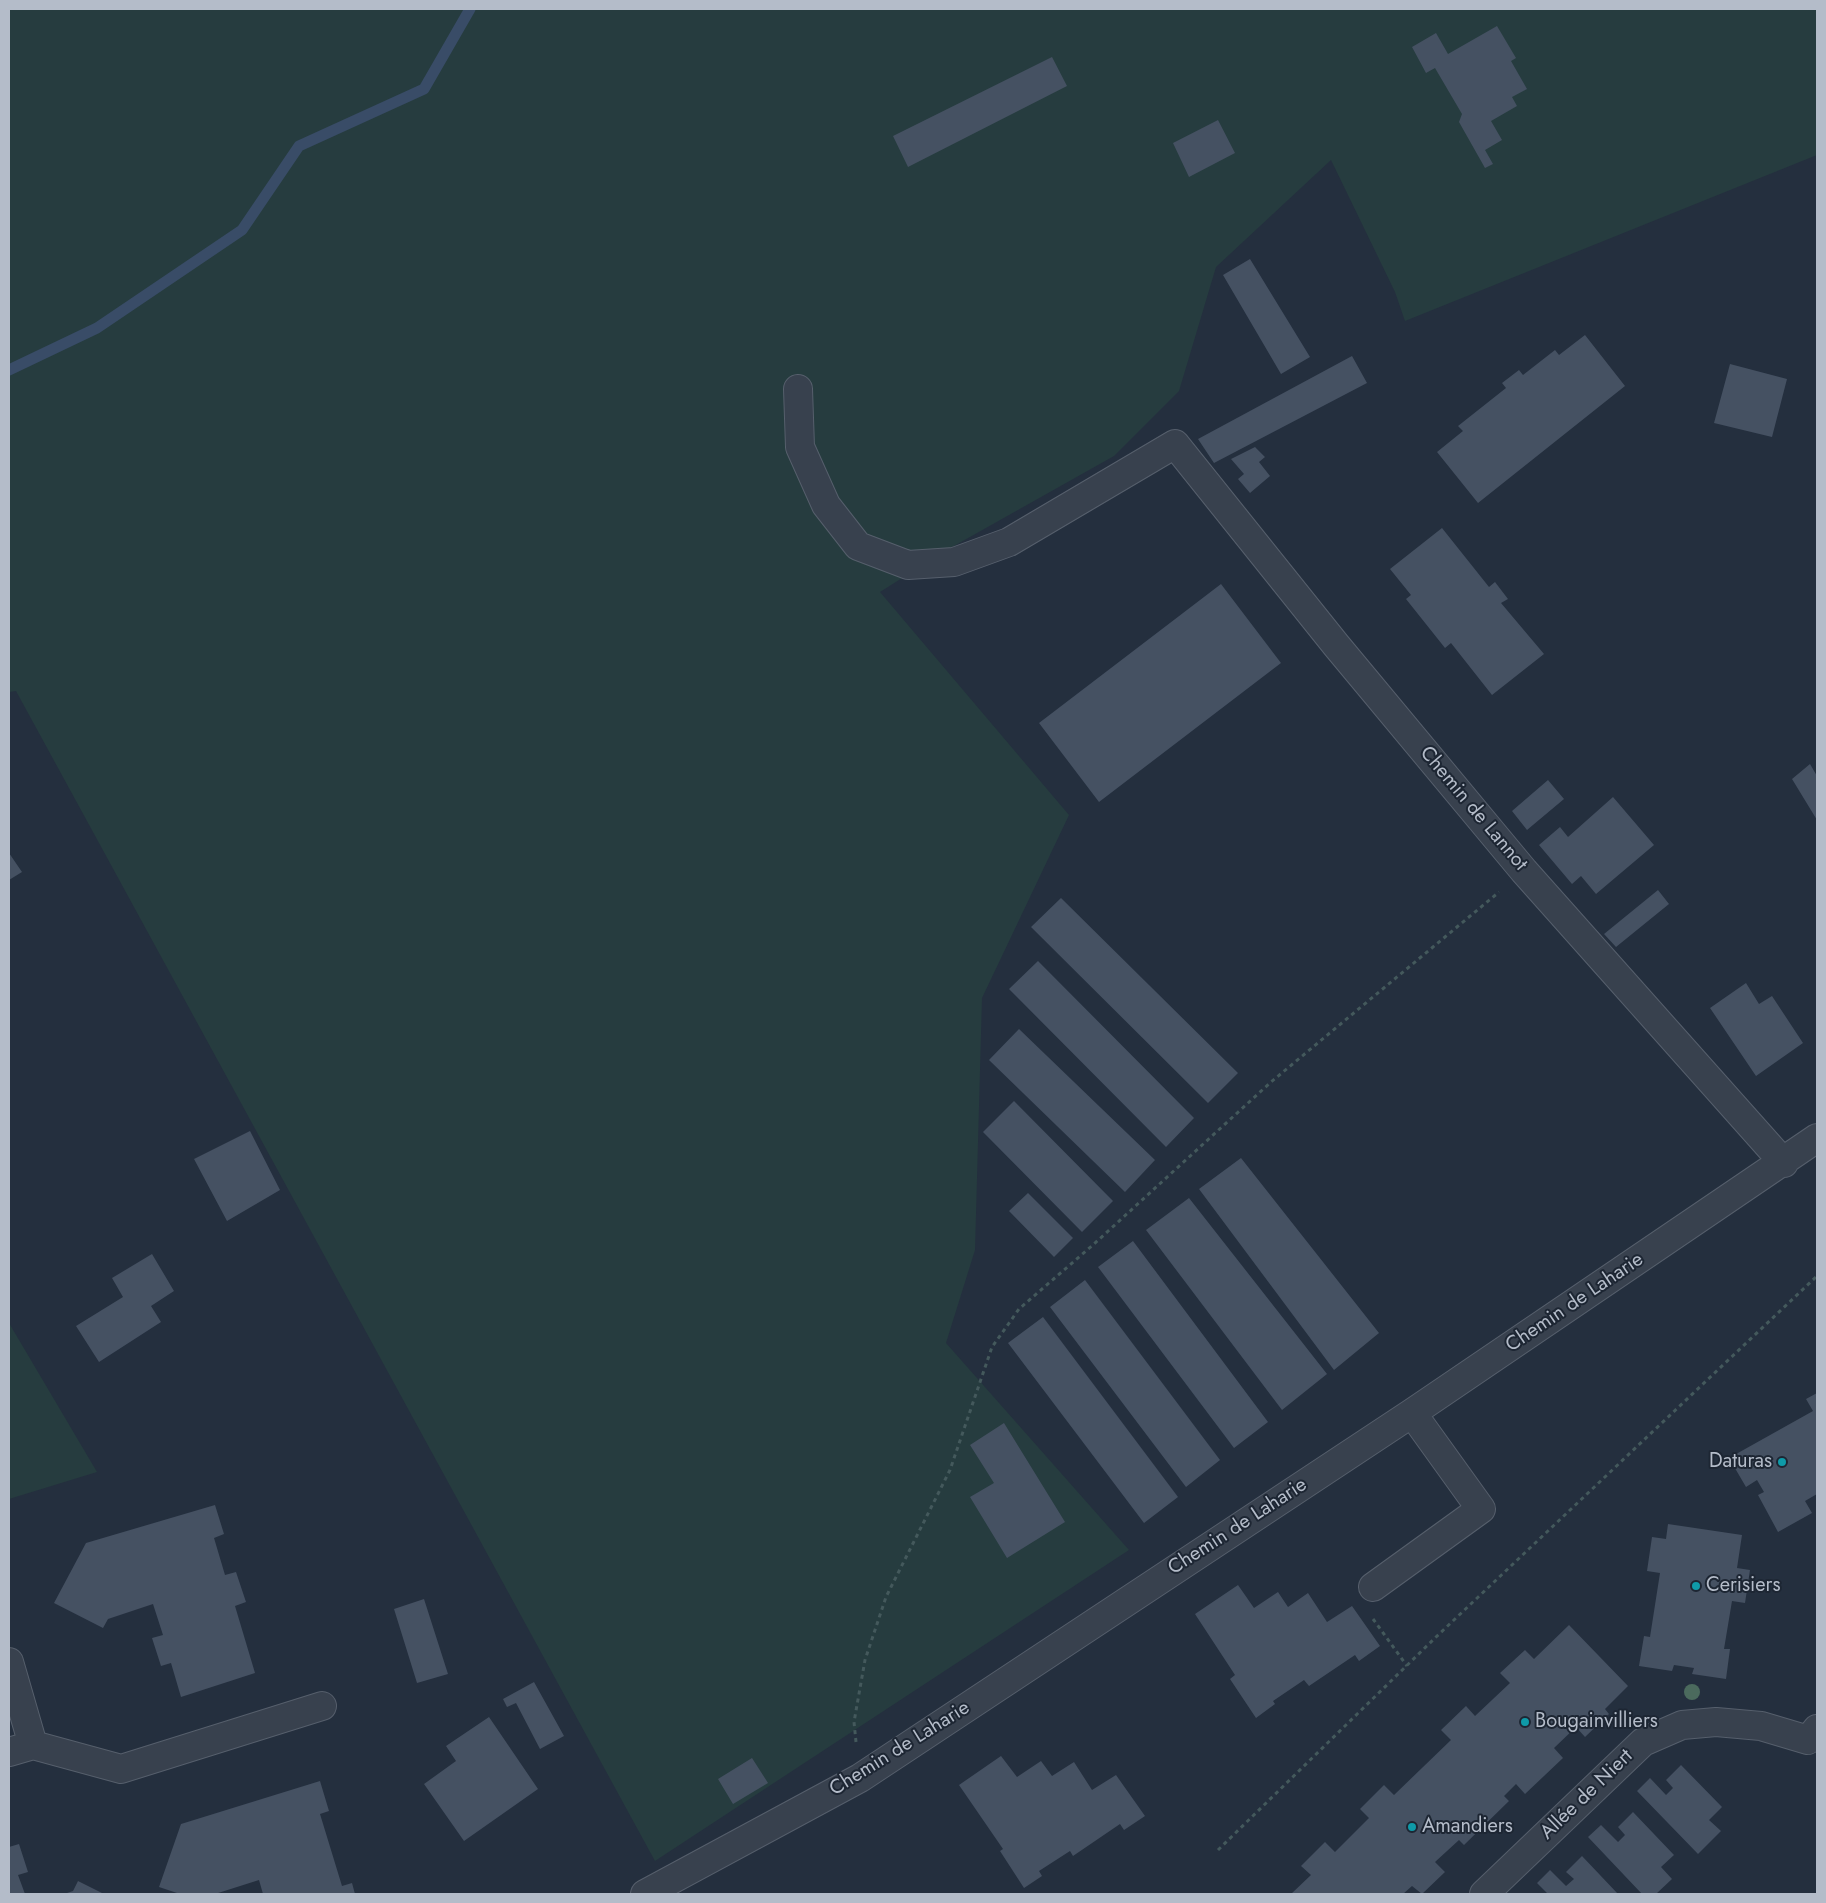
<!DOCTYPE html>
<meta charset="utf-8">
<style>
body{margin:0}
#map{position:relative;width:1826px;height:1903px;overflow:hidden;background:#242f3e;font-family:Jost,sans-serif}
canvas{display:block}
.frame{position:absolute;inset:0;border:10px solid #b4bcc9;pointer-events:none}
</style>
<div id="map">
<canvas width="1826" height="1903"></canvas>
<div class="frame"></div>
</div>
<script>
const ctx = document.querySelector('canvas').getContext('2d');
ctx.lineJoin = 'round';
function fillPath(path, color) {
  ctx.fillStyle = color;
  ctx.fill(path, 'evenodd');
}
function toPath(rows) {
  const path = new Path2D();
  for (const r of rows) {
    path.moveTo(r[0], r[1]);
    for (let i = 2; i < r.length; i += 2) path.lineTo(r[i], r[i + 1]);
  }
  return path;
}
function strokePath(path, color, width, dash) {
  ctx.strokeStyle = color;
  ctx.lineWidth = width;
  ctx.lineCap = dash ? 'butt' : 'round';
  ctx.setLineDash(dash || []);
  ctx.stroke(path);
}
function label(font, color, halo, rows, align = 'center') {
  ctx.font = font + ' Jost,sans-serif';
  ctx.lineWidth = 4;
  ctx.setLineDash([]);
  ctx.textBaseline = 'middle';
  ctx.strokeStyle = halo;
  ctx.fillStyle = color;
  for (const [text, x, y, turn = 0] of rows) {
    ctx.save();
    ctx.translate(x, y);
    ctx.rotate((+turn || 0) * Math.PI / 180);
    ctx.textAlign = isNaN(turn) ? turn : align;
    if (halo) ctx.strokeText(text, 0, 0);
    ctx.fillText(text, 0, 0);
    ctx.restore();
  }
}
fillPath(toPath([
 [9,9,1817,9,1817,155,1405,321,1395,292,1331,160,1216,267,1179,391,1114,456,945,551,880,592,1069,815,982,998,975,1250,946,1343,1129,1550,655,1861,16,691,9,692],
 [9,1323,97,1472,9,1499]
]), '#263c3f');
strokePath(toPath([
 [9,370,97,328,242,230,299,146,424,89,470,9]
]), '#394c67', 11);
fillPath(toPath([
 [1497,26,1516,58,1511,61,1527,89,1512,97,1517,106,1491,121,1502,140,1485,150,1493,164,1485,168,1459,122,1462,114,1435,68,1426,73,1412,47,1436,33,1448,54],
 [1052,57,1067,86,908,167,893,136],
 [1218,120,1235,153,1189,177,1173,143],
 [1250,259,1310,357,1281,374,1223,275],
 [1585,335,1625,386,1478,503,1437,452,1463,431,1458,426,1506,388,1502,383,1519,370,1523,375,1555,350,1559,355],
 [1352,356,1367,383,1214,463,1198,439],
 [1730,364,1787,379,1772,437,1714,423],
 [1255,447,1265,457,1259,462,1270,476,1250,493,1238,479,1244,474,1231,459],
 [1442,528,1489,587,1495,582,1508,599,1501,603,1544,654,1492,695,1451,643,1445,648,1406,599,1411,595,1390,569],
 [1221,584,1281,663,1099,802,1039,723],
 [1810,764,1817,776,1817,820,1792,779],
 [1548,780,1564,799,1527,830,1512,811],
 [1613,797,1654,845,1596,894,1581,876,1572,884,1539,845,1560,827,1568,837],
 [9,853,22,872,9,880],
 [1658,890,1669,904,1616,947,1604,934],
 [1061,898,1238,1073,1208,1103,1031,927],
 [1038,961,1194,1118,1166,1147,1009,989],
 [1746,983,1759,1004,1772,996,1803,1043,1756,1076,1710,1008],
 [1019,1029,1155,1160,1125,1192,989,1060],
 [1014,1101,1113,1201,1082,1232,983,1132],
 [250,1131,280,1190,227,1221,194,1159],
 [1241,1158,1379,1333,1334,1370,1199,1189],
 [1028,1193,1073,1238,1054,1257,1009,1211],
 [1189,1198,1327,1374,1282,1410,1146,1230],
 [1133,1241,1268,1422,1234,1448,1098,1267],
 [152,1254,174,1291,151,1306,161,1322,99,1362,76,1326,123,1297,112,1278],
 [1085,1280,1220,1460,1186,1487,1050,1307],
 [1043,1317,1178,1497,1144,1523,1008,1343],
 [1817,1393,1817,1494,1805,1501,1812,1513,1778,1532,1758,1495,1764,1492,1757,1480,1746,1487,1729,1458,1813,1411,1806,1399],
 [1004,1423,1065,1522,1007,1558,970,1497,994,1483,970,1445],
 [215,1505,224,1534,214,1538,225,1575,236,1572,246,1602,235,1606,255,1673,181,1697,171,1663,161,1666,152,1638,163,1635,153,1604,108,1619,103,1628,54,1603,86,1543],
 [1668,1524,1742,1535,1737,1568,1750,1570,1745,1603,1732,1601,1724,1649,1730,1649,1726,1679,1692,1674,1694,1668,1674,1665,1672,1671,1639,1666,1644,1636,1650,1637,1660,1573,1647,1571,1652,1537,1666,1539],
 [1238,1585,1254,1608,1278,1592,1288,1607,1308,1593,1327,1622,1352,1606,1380,1646,1359,1661,1355,1655,1309,1686,1304,1680,1273,1701,1275,1704,1256,1718,1230,1679,1235,1675,1195,1614],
 [424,1599,448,1674,417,1683,394,1609],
 [1569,1625,1628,1686,1605,1709,1609,1714,1585,1737,1576,1727,1554,1748,1563,1758,1525,1794,1516,1784,1504,1796,1509,1801,1464,1845,1459,1840,1435,1862,1445,1872,1422,1894,1412,1886,1403,1894,1291,1894,1311,1875,1301,1866,1325,1842,1335,1852,1369,1818,1360,1809,1384,1785,1394,1795,1451,1740,1441,1730,1466,1706,1475,1716,1510,1683,1500,1673,1525,1650,1534,1659],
 [534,1682,564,1736,540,1749,516,1703,507,1707,503,1699],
 [489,1717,538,1789,464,1841,424,1784,456,1761,446,1746],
 [1001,1756,1017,1777,1041,1761,1052,1776,1074,1762,1092,1790,1116,1775,1145,1816,1124,1830,1120,1824,1073,1856,1070,1851,1039,1871,1042,1876,1024,1888,1000,1851,1003,1849,959,1785],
 [752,1758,768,1783,733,1804,718,1779],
 [1681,1765,1722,1807,1709,1820,1721,1831,1698,1854,1637,1791,1650,1778,1666,1795,1673,1788,1666,1780],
 [320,1781,329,1811,320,1814,342,1886,352,1883,355,1894,263,1894,259,1880,215,1894,180,1894,159,1887,181,1824],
 [1633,1812,1674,1855,1661,1867,1672,1879,1656,1894,1642,1894,1588,1837,1601,1825,1618,1842,1625,1835,1618,1827],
 [19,1844,28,1872,18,1875,25,1894,9,1894,9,1847],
 [1582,1856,1618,1894,1548,1894,1537,1883,1550,1870,1566,1886,1574,1879,1566,1872],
 [78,1881,104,1894,64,1894,73,1891]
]), '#455162');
const minor = toPath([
 [798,389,800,447,826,505,858,546,908,565,954,562,1009,542,1175,444,1336,645,1524,871,1784,1163],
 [1373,1587,1481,1509,1412,1413],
 [9,1662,33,1745],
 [9,1752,33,1745,121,1769,322,1706],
 [645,1894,860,1778,1412,1413,1817,1138],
 [1484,1894,1643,1742,1682,1725,1716,1722,1761,1726,1808,1740,1817,1729]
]);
strokePath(minor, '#565f6c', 30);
strokePath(toPath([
 [1373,1619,1407,1666],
 [856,1742,854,1722,865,1660,886,1597,950,1470,992,1347,1019,1309,1094,1244,1271,1082,1499,892],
 [1218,1850,1436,1637,1817,1276]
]), '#44595c', 3, [4, 4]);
strokePath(minor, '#38414e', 28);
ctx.fillStyle = '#4b6a5d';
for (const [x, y] of [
 [1692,1692]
]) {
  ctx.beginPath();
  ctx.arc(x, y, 8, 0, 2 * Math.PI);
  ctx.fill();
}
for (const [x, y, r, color] of [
 [1782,1462,5,"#0f9aa8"],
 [1696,1586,5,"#0f9aa8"],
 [1525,1722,5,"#0f9aa8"],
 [1412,1827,5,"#0f9aa8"]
]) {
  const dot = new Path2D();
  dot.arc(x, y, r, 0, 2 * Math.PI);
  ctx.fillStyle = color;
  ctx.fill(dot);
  strokePath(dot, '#1d2633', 2);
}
label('20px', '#b4bcc9', '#1d2633', [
 ["Chemin de Lannot",1473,809,50],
 ["Chemin de Laharie",1575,1303,-34],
 ["Chemin de Laharie",1238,1527,-33],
 ["Chemin de Laharie",900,1749,-32],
 ["Allée de Niert",1587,1795,-44]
]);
label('20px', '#b4bcc9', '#1d2633', [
 ["Daturas",1772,1462,"right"],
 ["Cerisiers",1706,1586],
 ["Bougainvilliers",1535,1722],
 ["Amandiers",1422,1827]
], 'left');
</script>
